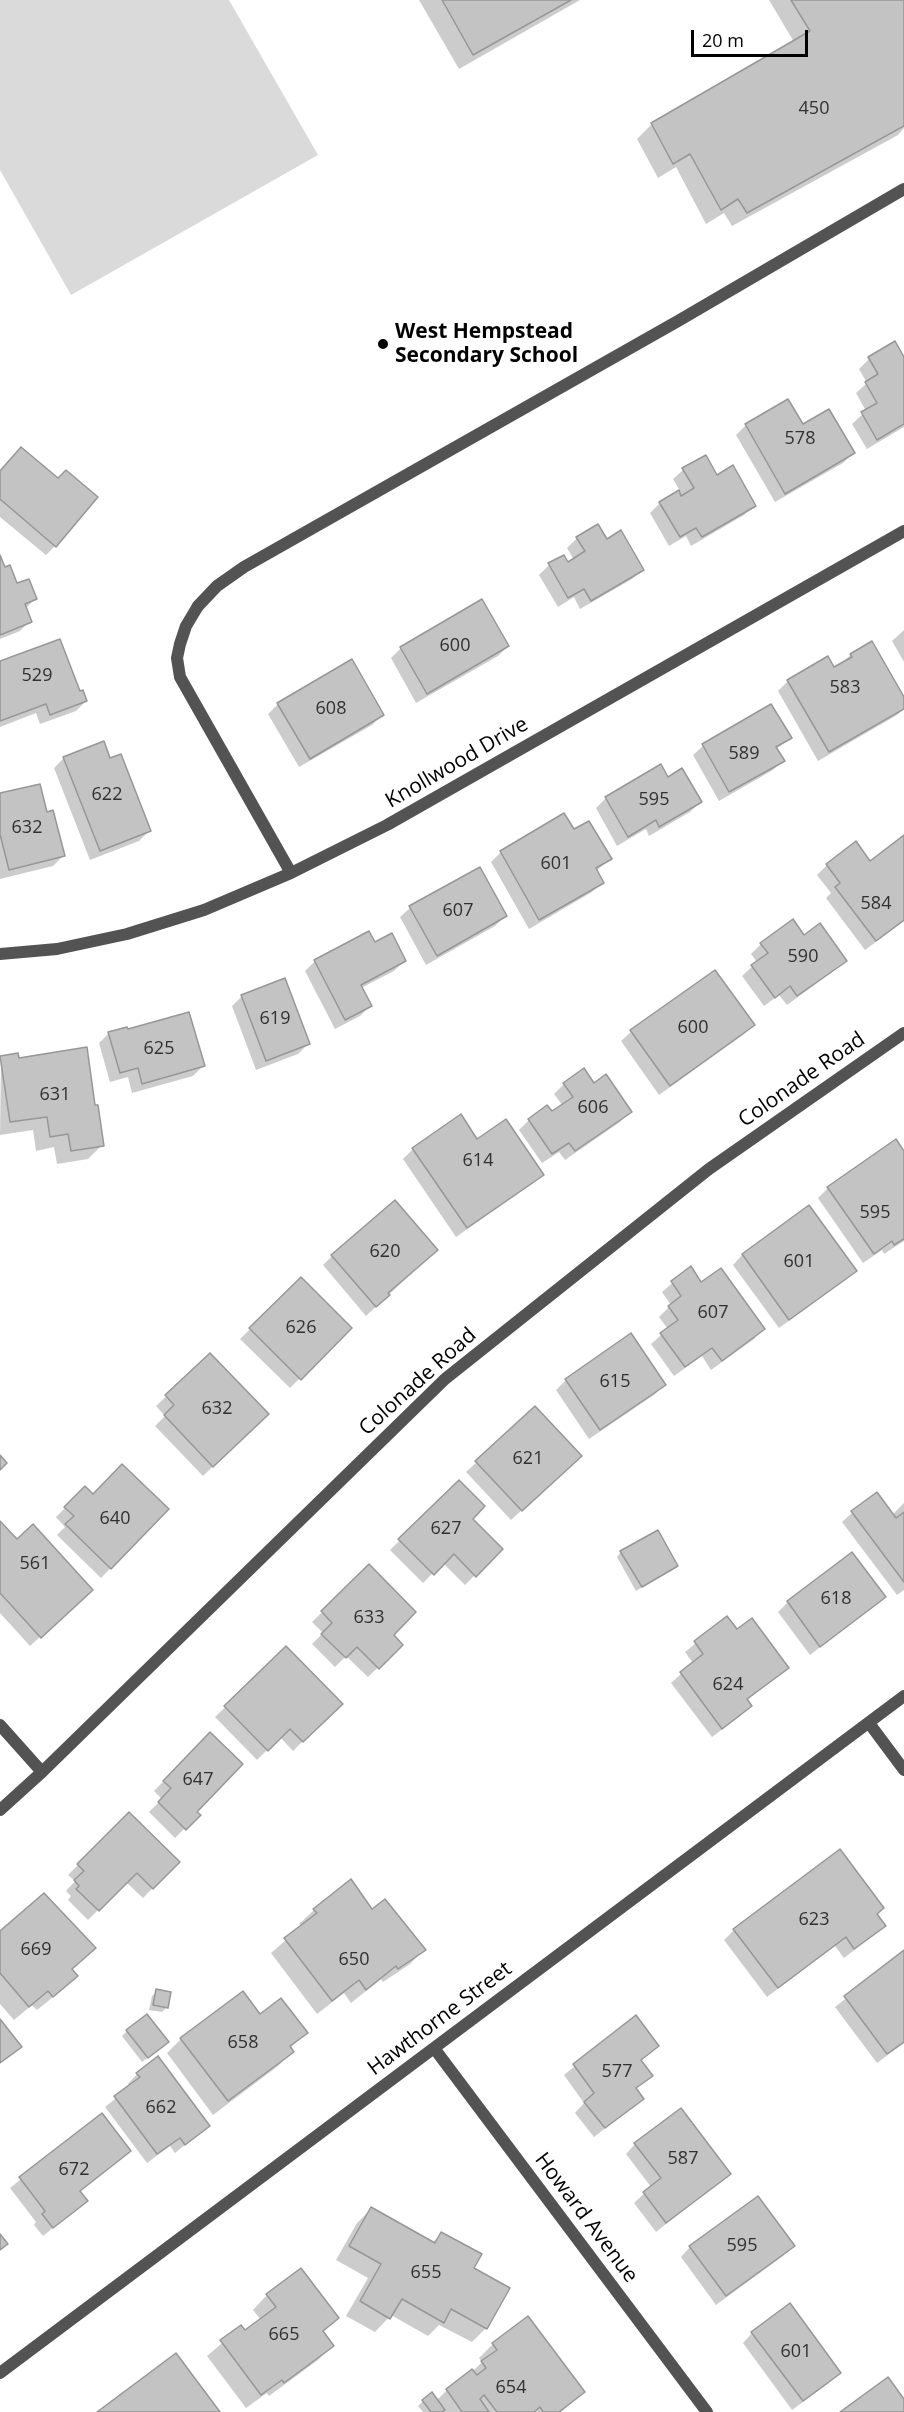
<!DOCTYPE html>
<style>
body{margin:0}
#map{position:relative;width:904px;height:2412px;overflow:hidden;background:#fff;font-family:"Open Sans",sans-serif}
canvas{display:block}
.scale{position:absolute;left:691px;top:30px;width:117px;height:27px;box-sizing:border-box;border:3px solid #000;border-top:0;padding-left:8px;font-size:18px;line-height:21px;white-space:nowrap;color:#000;-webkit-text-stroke:4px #fff;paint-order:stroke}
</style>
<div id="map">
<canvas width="904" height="2412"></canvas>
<div class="scale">20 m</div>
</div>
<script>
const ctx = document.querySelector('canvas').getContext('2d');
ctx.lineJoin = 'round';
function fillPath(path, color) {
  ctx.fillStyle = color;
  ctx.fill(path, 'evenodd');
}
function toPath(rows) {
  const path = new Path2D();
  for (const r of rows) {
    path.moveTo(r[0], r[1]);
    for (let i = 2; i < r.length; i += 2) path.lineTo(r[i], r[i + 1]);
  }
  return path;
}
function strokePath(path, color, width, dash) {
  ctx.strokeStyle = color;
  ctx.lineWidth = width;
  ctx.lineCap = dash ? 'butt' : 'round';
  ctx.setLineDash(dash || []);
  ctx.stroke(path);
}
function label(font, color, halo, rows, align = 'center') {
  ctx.font = font + ' "Open Sans",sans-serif';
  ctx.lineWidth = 5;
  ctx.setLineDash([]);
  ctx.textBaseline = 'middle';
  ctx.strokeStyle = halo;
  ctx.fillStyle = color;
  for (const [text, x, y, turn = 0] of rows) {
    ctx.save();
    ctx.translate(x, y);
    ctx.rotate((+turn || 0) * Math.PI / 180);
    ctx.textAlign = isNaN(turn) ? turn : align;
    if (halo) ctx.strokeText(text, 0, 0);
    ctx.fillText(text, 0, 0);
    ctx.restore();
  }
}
fillPath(toPath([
 [0,0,229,0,318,155,71,295,0,170]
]), '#dadada');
fillPath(toPath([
 [419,0,580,0,459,69],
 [769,0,904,0,904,128,898,135,732,226,724,213,706,224,676,167,658,178,637,139,652,124,794,42],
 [869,359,904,360,904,427,867,449,852,424,866,411,856,393,867,383,859,369],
 [788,401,803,426,853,453,843,463,775,502,736,435,746,425],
 [705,457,716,477,754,505,744,515,691,546,686,536,669,546,650,513,660,503,680,491,673,479,683,470],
 [0,472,58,479,55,546,46,555,0,517],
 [577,538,607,541,642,569,632,579,580,609,574,597,558,607,539,575,549,565,568,564,574,560,567,548],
 [0,559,4,569,16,585,35,599,25,609,30,621,20,631,0,639],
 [904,630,904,662,892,641],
 [508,646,498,656,416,703,391,658,401,648],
 [851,655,904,700,904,709,897,715,818,761,778,691,788,681,833,669],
 [0,663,79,693,86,701,76,711,40,724,36,713,0,727],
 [278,704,382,715,372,725,299,767,268,714],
 [771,706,790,738,776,749,783,760,773,770,719,801,693,755,703,746],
 [64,758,110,760,149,831,139,841,90,860,54,768],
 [667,779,700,802,690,812,649,836,646,829,617,846,596,808,606,798],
 [0,795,46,814,63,856,53,866,0,879],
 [904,837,904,921,865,950,826,898,831,893,817,875,827,865,870,863],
 [501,852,610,859,596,871,602,882,592,892,529,929,491,862],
 [410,908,505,916,495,926,426,965,400,917],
 [369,933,374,944,404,961,394,971,361,988,370,1006,360,1016,335,1029,305,971,315,961],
 [803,937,845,960,835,970,787,1005,779,995,764,1006,742,976,757,962,751,954,761,944],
 [715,972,753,1025,743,1035,659,1095,621,1041,631,1032],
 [242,996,308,1044,298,1054,256,1070,232,1006],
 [109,1033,203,1066,193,1076,132,1093,128,1077,110,1082,99,1043],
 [1,1057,18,1059,102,1145,88,1159,57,1164,54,1147,36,1151,33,1130,0,1135],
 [564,1084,594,1085,630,1112,620,1122,565,1160,559,1152,542,1163,519,1130,529,1120,551,1114,563,1106,554,1094],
 [477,1141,542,1174,532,1184,456,1237,403,1159,413,1149],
 [904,1154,904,1241,884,1254,882,1250,863,1263,818,1198,828,1188],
 [742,1255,855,1270,845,1280,779,1328,733,1265],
 [332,1256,426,1260,366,1316,323,1265],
 [690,1268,701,1284,763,1329,754,1339,711,1370,702,1356,674,1376,651,1344,668,1329,659,1317,671,1305,662,1292],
 [301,1279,350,1328,290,1388,240,1339],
 [210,1355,267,1414,203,1476,155,1426,165,1416,156,1406],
 [566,1380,664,1385,654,1395,589,1439,556,1390],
 [535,1408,570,1466,511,1520,466,1472],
 [459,1482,471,1519,501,1549,465,1585,443,1563,423,1583,390,1550],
 [85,1488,93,1496,167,1509,101,1578,57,1535,65,1527,56,1517],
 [904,1503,904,1590,897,1595,842,1522,852,1513,892,1515],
 [0,1524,81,1599,30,1646,0,1613],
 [621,1552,676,1566,636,1591,617,1557],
 [852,1554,884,1597,810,1655,778,1612,788,1602],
 [369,1566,391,1635,401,1645,368,1677,346,1656,335,1667,312,1644,323,1633,312,1622],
 [727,1618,737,1631,787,1668,746,1701,750,1706,740,1716,712,1737,671,1683,693,1663,685,1652],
 [286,1648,340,1704,293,1751,280,1737,257,1760,215,1717],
 [210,1734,194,1812,198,1815,175,1838,149,1812,162,1799,154,1791],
 [129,1814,178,1862,143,1898,126,1882,88,1920,68,1900,71,1896,66,1891,75,1881,68,1875],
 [351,1881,371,1911,424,1950,410,1964,383,1982,381,1979,351,2003,344,1993,317,2014,271,1953,302,1926,299,1924,314,1910],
 [875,1914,884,1926,874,1935,844,1958,835,1946,767,1997,724,1940,734,1930],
 [0,1933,94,1948,71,1970,76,1976,62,1990,37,2010,32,2005,14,2020,0,2004],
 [904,1952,904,2043,877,2063,835,2007],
 [157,1991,166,2008,162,2012,149,2010,152,1996],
 [636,2017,647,2055,640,2061,651,2075,635,2090,642,2099,594,2137,575,2113,584,2103,564,2075],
 [127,2031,162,2047,142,2062,122,2036],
 [306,2033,289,2049,292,2052,278,2066,213,2115,167,2053,181,2039],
 [137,2074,208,2126,175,2153,170,2146,147,2163,105,2107,130,2087,128,2084],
 [101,2115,129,2151,79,2192,86,2201,43,2236,34,2225,36,2222,10,2188],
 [635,2144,729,2174,656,2232,634,2203,651,2187,626,2154],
 [371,2209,432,2243,441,2234,472,2269,486,2328,472,2342,439,2325,428,2336,391,2315,375,2332,346,2316,368,2278,336,2260,357,2223],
 [793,2246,783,2256,716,2305,681,2257,690,2247],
 [300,2270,337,2318,322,2333,332,2346,318,2360,269,2396,267,2393,246,2408,207,2356,241,2327,244,2332,261,2320,253,2310,267,2295],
 [752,2333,839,2373,829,2383,792,2410,743,2343],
 [493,2344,583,2392,561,2412,423,2412,418,2406,423,2401,436,2401,447,2390,472,2372,482,2362,479,2358]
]), '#0003');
const building = toPath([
 [442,0,571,0,473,55,442,0],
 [791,0,904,0,904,126,747,213,738,199,721,210,690,154,673,164,651,123,810,31,791,0],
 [895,341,904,357,904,424,877,440,861,412,877,403,865,382,878,374,868,357,895,341],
 [788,399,803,424,829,409,855,453,785,494,745,424,788,399],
 [21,447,58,478,66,470,98,497,56,547,0,499,0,471,21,447],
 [706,455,717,475,733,465,756,506,702,537,696,528,680,537,659,502,679,490,681,496,694,488,682,468,706,455],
 [598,524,607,539,621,530,644,570,591,601,584,589,568,598,548,563,564,555,568,562,585,551,576,537,598,524],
 [0,555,5,567,10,565,17,583,29,579,37,599,25,604,32,622,0,635,0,555],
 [482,599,509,646,427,694,400,647,482,599],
 [60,639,80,691,83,690,87,701,50,715,46,704,0,721,0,661,60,639],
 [872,641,904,697,904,709,829,752,787,680,828,656,834,667,852,657,850,654,872,641],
 [352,659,384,715,310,759,277,703,352,659],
 [771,704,792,738,776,747,785,761,729,792,702,744,771,704],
 [104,741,110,758,121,754,151,831,100,851,63,757,104,741],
 [661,764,668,777,682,768,702,802,659,827,656,820,628,837,605,797,661,764],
 [40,784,47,812,53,810,65,856,9,870,0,834,0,793,40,784],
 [564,813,574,829,589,821,612,859,596,868,604,883,539,920,500,851,564,813],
 [904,835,904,920,876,941,835,887,840,883,826,864,856,841,870,861,904,835],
 [480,867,507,916,437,956,409,906,480,867],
 [793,919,804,935,820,923,847,961,797,996,790,986,775,998,751,965,768,953,760,943,793,919],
 [369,931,375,942,392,933,406,961,361,985,372,1006,345,1020,314,960,369,931],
 [715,970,755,1025,670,1086,630,1030,715,970],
 [285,978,310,1044,266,1061,241,995,285,978],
 [189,1012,205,1066,142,1084,138,1068,120,1073,108,1032,127,1027,128,1029,189,1012],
 [87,1047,95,1105,98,1105,104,1146,71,1151,68,1134,50,1137,47,1117,10,1122,0,1056,18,1053,19,1058,87,1047],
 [584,1068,594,1083,606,1074,632,1112,575,1151,569,1143,552,1154,528,1119,547,1105,552,1111,573,1097,563,1083,584,1068],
 [461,1114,477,1139,506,1119,544,1175,467,1228,412,1148,461,1114],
 [896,1139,904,1151,904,1239,894,1245,892,1241,874,1254,827,1187,896,1139],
 [395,1200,438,1250,388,1293,390,1295,376,1307,331,1255,395,1200],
 [809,1205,857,1271,789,1320,742,1254,809,1205],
 [691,1266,701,1282,721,1268,765,1329,722,1361,712,1348,685,1367,660,1333,678,1320,668,1306,681,1296,671,1281,691,1266],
 [301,1277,352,1328,301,1380,249,1328,301,1277],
 [631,1333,666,1385,600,1430,565,1379,631,1333],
 [210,1353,269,1414,213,1467,164,1415,174,1405,165,1395,210,1353],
 [535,1406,582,1456,522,1511,475,1461,535,1406],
 [0,1455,7,1463,0,1470,0,1455],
 [122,1464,169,1509,111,1569,65,1524,74,1516,64,1507,85,1486,93,1494,122,1464],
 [459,1480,485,1506,473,1519,503,1549,476,1577,454,1554,434,1575,398,1539,459,1480],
 [877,1492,896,1518,904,1512,904,1582,851,1511,877,1492],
 [0,1521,17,1539,33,1524,93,1590,41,1638,0,1593,0,1521],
 [658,1530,678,1566,642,1587,620,1551,658,1530],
 [852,1552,886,1597,820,1647,787,1601,852,1552],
 [369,1564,416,1612,394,1635,403,1645,379,1669,357,1647,346,1658,321,1634,332,1623,321,1611,369,1564],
 [727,1616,737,1629,752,1618,789,1668,747,1699,752,1706,722,1729,680,1672,703,1654,694,1641,727,1616],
 [286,1646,343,1704,303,1742,290,1729,268,1751,224,1706,286,1646],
 [210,1732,243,1764,197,1812,201,1815,186,1830,158,1802,171,1788,163,1781,210,1732],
 [129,1812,180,1862,153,1889,137,1873,99,1911,76,1889,79,1886,74,1880,84,1871,77,1864,129,1812],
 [840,1849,884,1908,877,1914,886,1926,854,1949,846,1937,778,1988,733,1929,840,1849],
 [351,1879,372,1909,385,1899,426,1950,398,1969,396,1966,366,1990,359,1980,332,2001,284,1938,317,1913,313,1909,351,1879],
 [44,1893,96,1948,72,1969,78,1976,53,1997,48,1991,29,2007,0,1973,0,1931,44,1893],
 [904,1950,904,2042,887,2054,844,1996,904,1950],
 [156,1989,171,1992,168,2008,153,2005,156,1989],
 [243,1991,260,2014,281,1998,308,2033,290,2046,294,2052,228,2101,180,2038,243,1991],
 [147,2014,169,2042,148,2058,126,2030,147,2014],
 [636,2015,659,2046,641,2060,653,2076,636,2088,644,2099,605,2128,584,2102,594,2093,573,2064,636,2015],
 [0,2019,22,2047,0,2063,0,2019],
 [158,2056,210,2126,185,2145,180,2138,157,2154,114,2096,140,2077,136,2073,158,2056],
 [681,2108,731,2174,666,2223,643,2192,661,2178,634,2143,681,2108],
 [102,2113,131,2151,80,2191,88,2201,53,2228,42,2214,45,2211,19,2177,102,2113],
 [758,2196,795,2246,726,2296,689,2246,758,2196],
 [371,2207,435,2243,441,2232,482,2254,474,2268,510,2288,487,2329,451,2309,444,2323,402,2299,390,2319,360,2301,381,2264,349,2246,371,2207],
 [0,2234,8,2244,0,2250,0,2234],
 [301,2268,339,2318,323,2331,334,2346,284,2383,282,2380,261,2395,220,2340,241,2325,245,2330,276,2307,266,2294,301,2268],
 [790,2303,841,2373,803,2401,751,2332,790,2303],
 [528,2316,585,2392,559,2412,543,2412,540,2407,534,2412,497,2412,484,2395,480,2399,489,2412,462,2412,446,2389,472,2369,477,2375,486,2368,481,2361,497,2350,492,2343,528,2316],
 [176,2353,220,2412,97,2412,176,2353],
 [888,2377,904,2399,904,2412,840,2412,888,2377],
 [432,2392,445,2410,442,2412,431,2412,422,2400,432,2392]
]);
fillPath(building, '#c3c3c3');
strokePath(building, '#979797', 1.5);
strokePath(toPath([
 [198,606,217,586,244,567,678,321,904,189]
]), '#535353', 12);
strokePath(toPath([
 [198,606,186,626,180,644,177,658,180,677,291,873],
 [0,954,57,949,127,934,204,910,291,873,387,825,904,531],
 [869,1723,904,1770],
 [0,1725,42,1772],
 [0,1810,42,1772,445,1379,709,1169,904,1033],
 [434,2048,707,2412],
 [0,2373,904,1696]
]), '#535353', 12);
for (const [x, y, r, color] of [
 [383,344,6,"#000"]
]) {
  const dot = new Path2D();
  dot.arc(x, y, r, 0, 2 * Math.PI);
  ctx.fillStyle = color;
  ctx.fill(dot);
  strokePath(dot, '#fff', 2);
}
label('18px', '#313131', null, [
 ["450",814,109],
 ["578",800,439],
 ["600",455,646],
 ["529",37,676],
 ["583",845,688],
 ["608",331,709],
 ["589",744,754],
 ["622",107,795],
 ["595",654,800],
 ["632",27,828],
 ["601",556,864],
 ["584",876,904],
 ["607",458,911],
 ["590",803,957],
 ["619",275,1019],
 ["600",693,1028],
 ["625",159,1049],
 ["631",55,1095],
 ["606",593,1108],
 ["614",478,1161],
 ["595",875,1213],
 ["620",385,1252],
 ["601",799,1262],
 ["607",713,1313],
 ["626",301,1328],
 ["615",615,1382],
 ["632",217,1409],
 ["621",528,1459],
 ["640",115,1519],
 ["627",446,1529],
 ["561",35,1564],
 ["618",836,1599],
 ["633",369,1618],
 ["624",728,1685],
 ["647",198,1780],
 ["623",814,1920],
 ["669",36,1950],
 ["650",354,1960],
 ["658",243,2043],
 ["577",617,2072],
 ["662",161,2108],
 ["587",683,2159],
 ["672",74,2170],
 ["595",742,2246],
 ["655",426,2273],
 ["665",284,2335],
 ["601",796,2352],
 ["654",511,2388]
]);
label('bold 21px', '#000', '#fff', [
 ["West Hempstead",395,332],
 ["Secondary School",395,356]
], 'left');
label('21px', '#000', '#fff', [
 ["Knollwood Drive",457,763,-30],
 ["Colonade Road",802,1080,-35],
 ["Colonade Road",418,1382,-42],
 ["Hawthorne Street",440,2019,-37],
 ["Howard Avenue",586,2218,53]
]);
</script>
